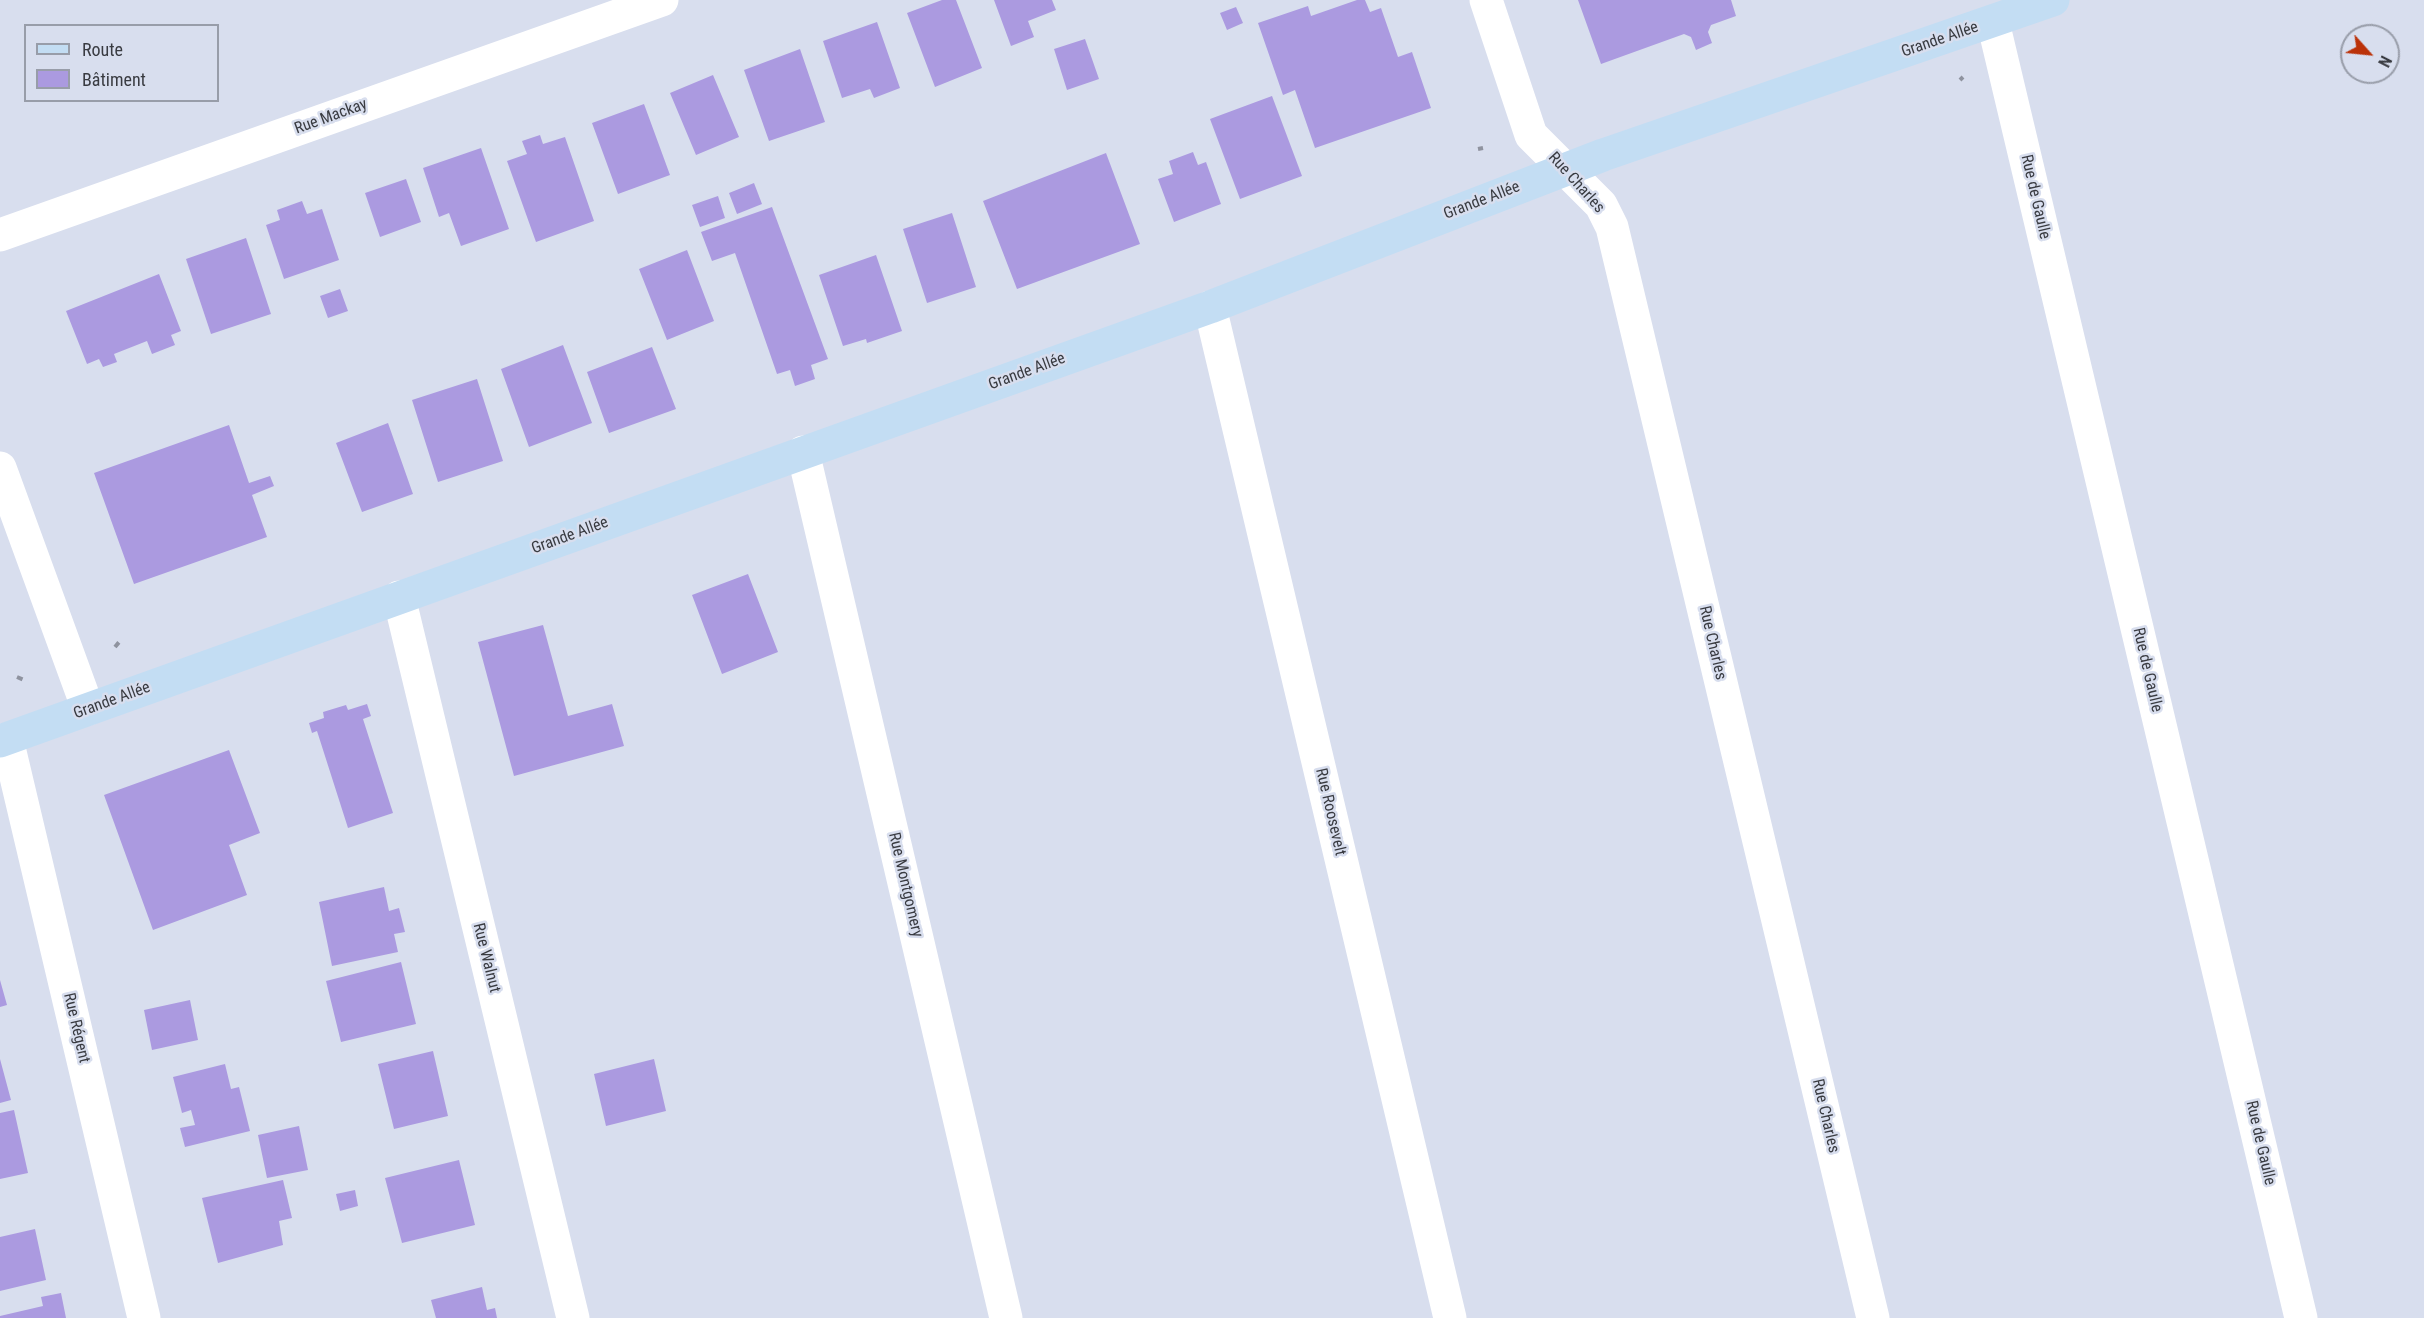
<!DOCTYPE html>
<meta charset="utf-8">
<style>
body{margin:0}
#map{position:relative;width:2424px;height:1318px;overflow:hidden;background:#d8deee;font-family:"Roboto Condensed",sans-serif}
canvas{display:block}
.legend{position:absolute;left:24px;top:24px;width:195px;height:78px;box-sizing:border-box;background:#d8deee;border:2px solid #989da9;margin:0;padding:8px 10px;list-style:none;font-size:18px;color:#393b41}
.legend li{display:flex;align-items:center;gap:12px;height:30px}
.legend b{width:30px;border:2px solid #989da9}
.north{position:absolute;left:2340px;top:24px;width:60px;height:60px;box-sizing:border-box;background:#d8deee;border:2px solid #989da9;border-radius:50%;rotate:117deg;font-size:16px;font-weight:700;line-height:24px;text-align:center;color:#393b41}
.north::after{content:'';display:block;margin:auto;width:21px;height:27px;background:#bb3209;clip-path:polygon(50% 0,100% 100%,50% 72%,0 100%)}
</style>
<div id="map">
<canvas width="2424" height="1318"></canvas>
<ul class="legend">
<li><b style="height:8px;background:#c3ddf3"></b>Route</li>
<li><b style="height:16px;background:#ab9ae0"></b>Bâtiment</li>
</ul>
<div class="north">N</div>
</div>
<script>
const ctx = document.querySelector('canvas').getContext('2d');
ctx.lineJoin = 'round';
function fillPath(path, color) {
  ctx.fillStyle = color;
  ctx.fill(path, 'evenodd');
}
function toPath(rows) {
  const path = new Path2D();
  for (const r of rows) {
    path.moveTo(r[0], r[1]);
    for (let i = 2; i < r.length; i += 2) path.lineTo(r[i], r[i + 1]);
  }
  return path;
}
function strokePath(path, color, width, dash) {
  ctx.strokeStyle = color;
  ctx.lineWidth = width;
  ctx.lineCap = dash ? 'butt' : 'round';
  ctx.setLineDash(dash || []);
  ctx.stroke(path);
}
function label(font, color, halo, rows, align = 'center') {
  ctx.font = font + ' "Roboto Condensed",sans-serif';
  ctx.lineWidth = 5;
  ctx.setLineDash([]);
  ctx.textBaseline = 'middle';
  ctx.strokeStyle = halo;
  ctx.fillStyle = color;
  for (const [text, x, y, turn = 0] of rows) {
    ctx.save();
    ctx.translate(x, y);
    ctx.rotate((+turn || 0) * Math.PI / 180);
    ctx.textAlign = isNaN(turn) ? turn : align;
    if (halo) ctx.strokeText(text, 0, 0);
    ctx.fillText(text, 0, 0);
    ctx.restore();
  }
}
fillPath(toPath([
 [942,0,956,0,982,68,935,87,907,13],
 [994,0,1052,0,1056,10,1028,21,1034,37,1011,46],
 [1357,0,1365,0,1370,12,1381,8,1398,57,1412,52,1431,108,1315,148,1295,90,1283,95,1258,23,1308,6,1311,16],
 [1578,0,1731,0,1736,16,1711,25,1708,32,1712,43,1696,50,1691,37,1684,34,1601,64],
 [1236,7,1243,23,1227,30,1220,13],
 [877,22,900,88,874,98,870,89,842,98,823,41],
 [1085,39,1099,79,1067,90,1054,49],
 [800,49,825,122,769,141,744,70],
 [713,75,739,137,696,155,670,93],
 [1272,96,1302,176,1240,199,1210,119],
 [644,104,670,175,618,194,592,123],
 [540,135,543,144,565,137,594,221,536,242,507,161,527,154,522,141],
 [481,148,509,229,461,246,449,213,439,217,423,168],
 [1193,152,1198,165,1206,162,1221,204,1174,222,1158,179,1173,174,1169,161],
 [1106,153,1140,244,1017,289,983,201],
 [406,179,421,222,380,237,365,193],
 [754,183,762,204,737,214,729,193],
 [718,196,725,218,700,227,692,205],
 [302,201,307,214,322,209,339,260,284,279,266,225,280,220,277,210],
 [772,207,828,359,811,365,815,379,795,386,790,370,777,374,735,253,712,261,701,232],
 [952,213,976,287,927,303,903,229],
 [246,238,271,314,211,334,186,259],
 [687,250,714,321,667,340,639,269],
 [876,255,902,331,867,343,866,339,843,346,819,275],
 [159,274,181,331,171,335,175,345,152,354,147,341,114,354,117,362,103,367,99,359,87,364,66,311],
 [340,289,348,311,328,318,320,296],
 [563,345,592,423,529,447,501,369],
 [652,347,676,409,609,433,587,372],
 [477,379,503,461,438,482,412,400],
 [388,423,413,494,362,512,336,443],
 [229,425,249,483,270,476,274,486,252,495,267,537,134,584,94,473],
 [748,574,778,652,722,674,692,595],
 [543,625,568,716,612,704,624,746,514,776,478,642],
 [367,704,371,716,363,719,393,813,348,828,317,731,312,733,309,723,324,718,323,712,346,705,348,710],
 [229,750,260,833,229,845,247,895,153,930,104,795],
 [384,887,389,911,399,908,405,932,394,934,398,952,332,966,319,902],
 [401,962,416,1024,341,1042,326,981],
 [0,980,7,1005,0,1007],
 [190,1000,198,1040,152,1050,144,1010],
 [433,1051,448,1116,394,1129,378,1064],
 [0,1059,11,1100,0,1103],
 [654,1059,666,1111,606,1126,594,1074],
 [225,1064,231,1089,239,1087,250,1131,185,1147,180,1128,195,1125,191,1110,182,1113,173,1077],
 [14,1110,28,1173,0,1179,0,1113],
 [299,1126,308,1170,267,1178,258,1135],
 [459,1160,475,1225,402,1243,385,1178],
 [283,1180,292,1218,279,1221,283,1245,218,1263,202,1198],
 [355,1190,358,1206,340,1211,336,1194],
 [35,1229,46,1280,0,1291,0,1237],
 [482,1287,487,1310,495,1308,497,1318,436,1318,431,1300],
 [61,1293,66,1318,0,1318,0,1316,43,1306,41,1297]
]), '#ab9ae0');
strokePath(toPath([
 [1960,80,1963,77],
 [1478,149,1483,148],
 [115,647,120,641],
 [17,677,24,680]
]), '#8f939f', 4, [6, 3]);
strokePath(toPath([
 [1486,0,1531,135,1601,205,1612,227,1873,1318],
 [1993,22,2301,1318],
 [0,235,662,0],
 [1210,307,1450,1318],
 [803,452,1006,1318],
 [0,468,88,709],
 [399,597,573,1318],
 [7,739,144,1318]
]), '#fff', 33);
strokePath(toPath([
 [0,741,1210,307,1603,155,2053,0]
]), '#c3ddf3', 33);
label('16px', '#393b41', '#d8deee', [
 ["Grande Allée",1940,40,-19],
 ["Rue Mackay",331,117,-20],
 ["Rue Charles",1576,183,48],
 ["Rue de Gaulle",2035,197,77],
 ["Grande Allée",1482,201,-21],
 ["Grande Allée",1027,372,-20],
 ["Grande Allée",570,536,-20],
 ["Rue Charles",1712,643,77],
 ["Rue de Gaulle",2147,670,77],
 ["Grande Allée",112,701,-20],
 ["Rue Roosevelt",1330,812,77],
 ["Rue Montgomery",905,885,77],
 ["Rue Walnut",486,958,76],
 ["Rue Régent",76,1028,77],
 ["Rue Charles",1825,1116,77],
 ["Rue de Gaulle",2260,1143,77]
]);
</script>
